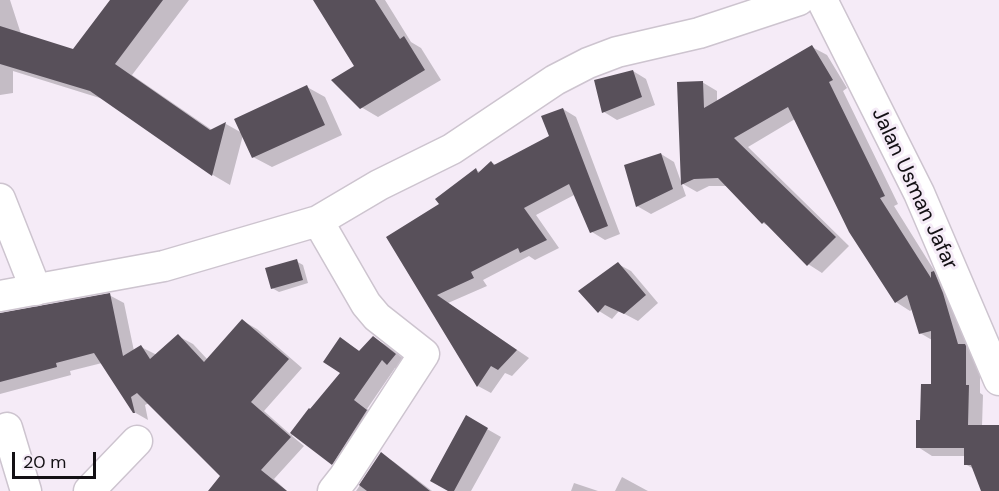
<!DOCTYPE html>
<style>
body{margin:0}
#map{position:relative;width:999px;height:491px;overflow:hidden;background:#f5ebf7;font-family:"DM Sans",sans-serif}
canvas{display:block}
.scale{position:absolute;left:12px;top:452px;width:84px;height:27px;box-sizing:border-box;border:3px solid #131014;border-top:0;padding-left:8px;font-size:18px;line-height:21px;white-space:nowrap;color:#131014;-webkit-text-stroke:4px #f5ebf7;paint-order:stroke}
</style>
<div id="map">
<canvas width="999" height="491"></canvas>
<div class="scale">20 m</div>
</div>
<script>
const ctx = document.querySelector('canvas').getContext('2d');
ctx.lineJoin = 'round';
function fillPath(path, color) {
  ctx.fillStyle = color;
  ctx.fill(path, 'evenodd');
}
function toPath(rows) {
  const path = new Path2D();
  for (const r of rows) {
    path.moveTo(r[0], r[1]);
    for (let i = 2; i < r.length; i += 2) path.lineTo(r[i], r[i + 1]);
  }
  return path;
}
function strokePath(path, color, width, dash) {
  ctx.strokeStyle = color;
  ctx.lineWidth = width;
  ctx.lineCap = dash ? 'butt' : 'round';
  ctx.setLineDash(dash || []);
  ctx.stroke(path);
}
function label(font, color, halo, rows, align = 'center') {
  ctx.font = font + ' "DM Sans",sans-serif';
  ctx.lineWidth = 6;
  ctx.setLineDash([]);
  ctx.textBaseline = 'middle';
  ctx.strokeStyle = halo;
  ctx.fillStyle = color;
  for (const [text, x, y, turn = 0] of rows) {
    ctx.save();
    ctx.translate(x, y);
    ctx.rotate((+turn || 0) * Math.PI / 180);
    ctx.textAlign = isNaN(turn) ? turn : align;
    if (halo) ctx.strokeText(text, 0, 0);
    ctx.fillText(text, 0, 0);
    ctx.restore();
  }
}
fillPath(toPath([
 [0,0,10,0,21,34,74,51,112,0,189,0,132,75,212,130,226,124,242,133,307,87,325,97,342,135,272,167,253,157,243,135,230,185,213,175,103,99,13,71,13,93,0,95],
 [315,0,385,0,411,42,421,48,441,80,378,117,361,107,356,66],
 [812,47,827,55,847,88,843,91,898,204,894,206,937,275,948,281,980,356,980,393,983,395,982,426,999,426,999,491,982,491,974,469,965,464,965,456,932,456,918,447,921,422,932,385,932,340,920,333,913,309,910,311,896,302,795,119,748,147,849,246,822,273,808,264,772,228,763,223,727,186,709,186,697,192,683,184,702,82,717,91,717,102],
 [633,71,646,79,655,105,617,120,604,112],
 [563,109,576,117,620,234,605,240,592,232,576,194,536,215,559,248,535,260,529,256,483,280,487,286,448,303,529,358,512,376,505,373,491,393,478,386,388,238,441,205,476,170,480,172,491,162,496,165,551,136],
 [661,154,674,162,686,196,651,214,637,206],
 [296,261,303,265,308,283,279,292,272,288],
 [618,264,631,271,658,303,638,321,619,311,612,319,599,311],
 [109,295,124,303,134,351,141,347,157,355,178,336,193,344,208,360,243,321,257,329,302,368,264,411,291,435,309,410,343,373,341,339,361,352,373,338,386,345,409,363,401,372,395,368,367,409,379,419,346,471,332,463,293,434,292,436,304,446,274,479,287,491,210,491,222,476,149,403,145,405,148,420,134,412,102,363,70,371,71,375,0,394,0,314],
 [466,417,501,437,471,491,451,491],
 [381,454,394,462,432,491,356,491],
 [622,477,646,490,648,491,615,491],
 [574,483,598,491,571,491]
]), '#0003');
fillPath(toPath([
 [110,0,163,0,115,64,210,130,226,122,212,176,90,91,0,64,0,26,73,49],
 [313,0,375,0,400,39,404,36,425,70,360,109,331,80,354,66],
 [812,45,833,80,829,82,885,196,880,198,931,278,931,272,934,271,943,293,958,344,965,344,966,346,966,385,969,385,968,425,999,425,999,491,981,491,971,465,964,465,964,448,916,448,916,420,920,420,921,384,931,384,931,331,919,334,907,295,895,303,849,232,788,107,734,138,836,237,807,266,764,222,762,224,718,178,694,179,681,185,677,82,703,81,704,108],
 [633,70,642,97,602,113,594,80],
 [307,85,325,125,252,158,234,119],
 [563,108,608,226,590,233,569,184,524,208,547,240,520,253,518,248,471,272,474,278,437,295,517,350,498,370,491,366,477,387,386,237,439,204,435,199,476,168,478,173,491,161,494,165,549,136,541,116],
 [661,153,673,189,636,207,624,165],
 [297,259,303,280,271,289,265,268],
 [618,262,646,295,624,314,605,305,598,313,578,291],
 [110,293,123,356,141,345,150,359,178,334,204,362,242,319,289,359,251,402,291,437,261,470,287,491,208,491,220,476,137,393,131,397,135,413,133,413,94,353,56,363,57,367,0,382,0,313],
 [373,336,396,354,387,365,382,360,354,400,367,410,332,465,290,433,309,408,310,409,340,373,323,362,340,337,359,351],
 [466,415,488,428,454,491,448,491,430,481],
 [381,452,430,491,367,491,359,485]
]), '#58505a');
const minor = toPath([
 [822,0,919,193,999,380],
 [0,199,36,290],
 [318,221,366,304,377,317,424,354,344,477,333,491],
 [0,296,164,266,318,221,379,185,452,149,555,80,588,63,617,52,699,33,799,0],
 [7,428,26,491],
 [89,491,137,441]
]);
strokePath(minor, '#cdc4cf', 33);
strokePath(minor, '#fff', 30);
label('21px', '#131014', '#f5ebf7', [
 ["Jalan Usman Jafar",914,189,65]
]);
</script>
